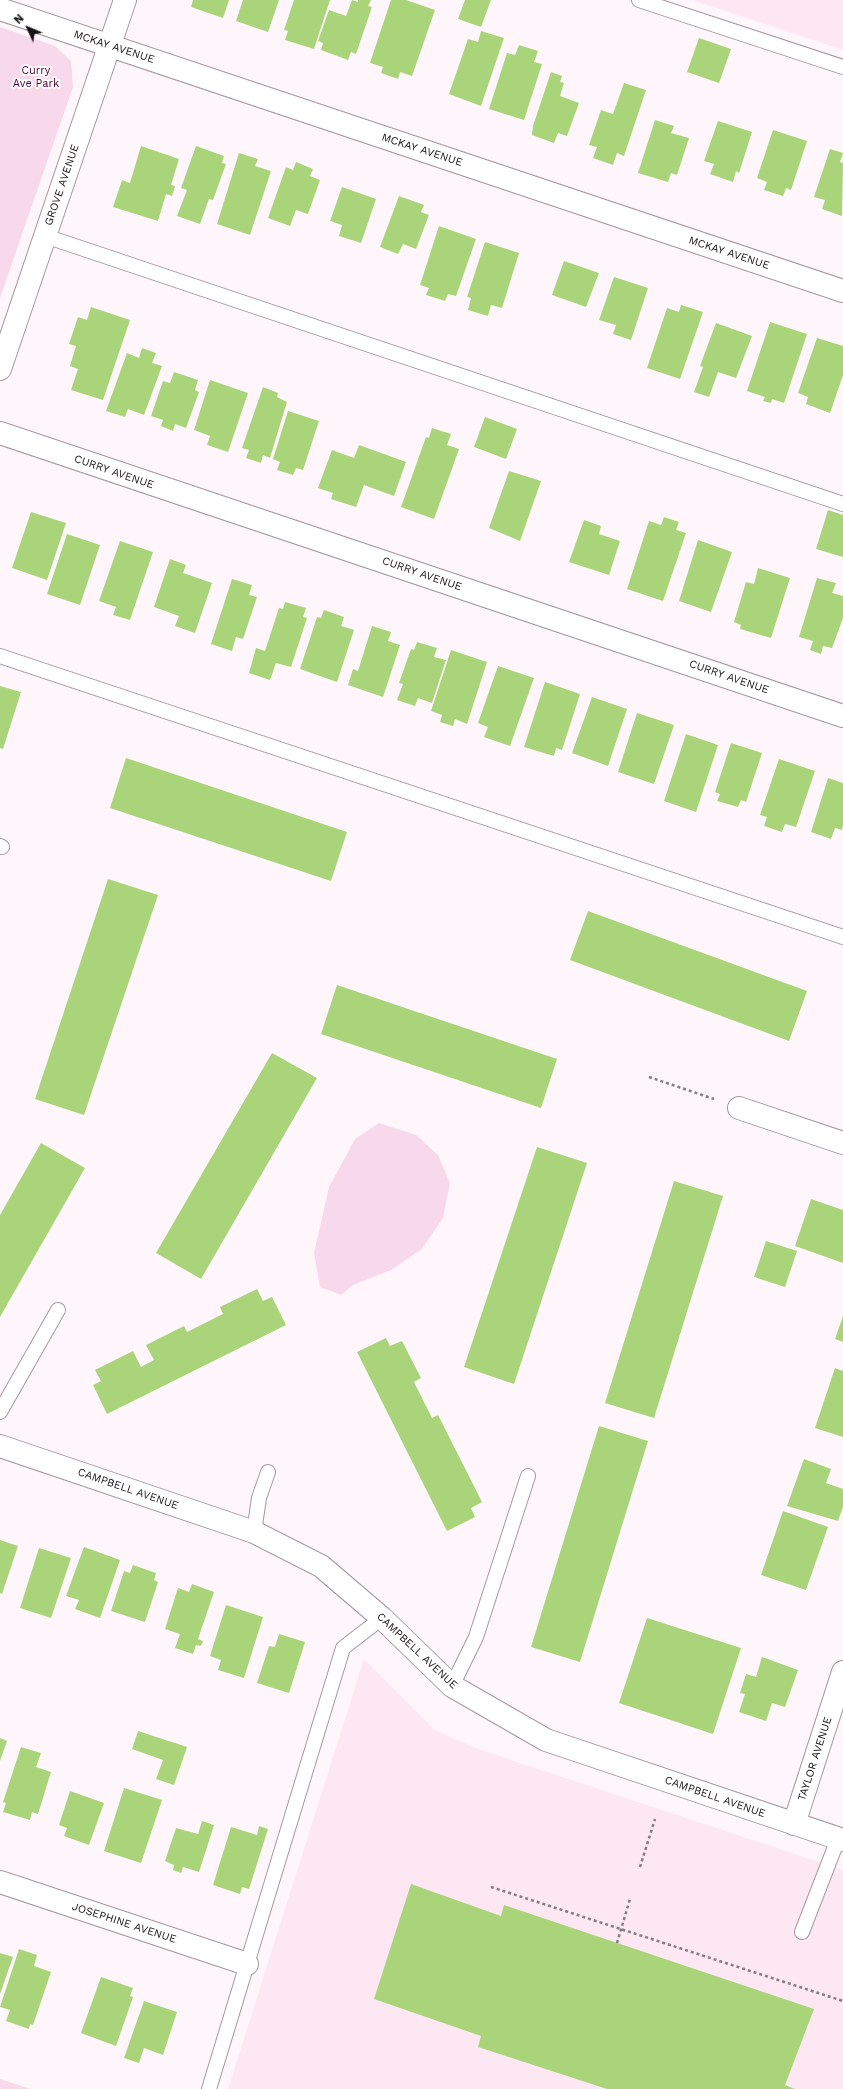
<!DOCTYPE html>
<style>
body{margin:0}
#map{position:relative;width:843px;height:2089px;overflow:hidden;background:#fff6fb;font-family:"Work Sans",sans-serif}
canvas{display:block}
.north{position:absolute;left:8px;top:8px;width:40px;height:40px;-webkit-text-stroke:3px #fff;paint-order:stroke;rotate:314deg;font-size:11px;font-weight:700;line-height:16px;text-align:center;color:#181316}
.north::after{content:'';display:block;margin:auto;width:14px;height:18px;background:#181316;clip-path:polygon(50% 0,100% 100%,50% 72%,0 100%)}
</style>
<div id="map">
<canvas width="843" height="2089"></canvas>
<div class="north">N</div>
</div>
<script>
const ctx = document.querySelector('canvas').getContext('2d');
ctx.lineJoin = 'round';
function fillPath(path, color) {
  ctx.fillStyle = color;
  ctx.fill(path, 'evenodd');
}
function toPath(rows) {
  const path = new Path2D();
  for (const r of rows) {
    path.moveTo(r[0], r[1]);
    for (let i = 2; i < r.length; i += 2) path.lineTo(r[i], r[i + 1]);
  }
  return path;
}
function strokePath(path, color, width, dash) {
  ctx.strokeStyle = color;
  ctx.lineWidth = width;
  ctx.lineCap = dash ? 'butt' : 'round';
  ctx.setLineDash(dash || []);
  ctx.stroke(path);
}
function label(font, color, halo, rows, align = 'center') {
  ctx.font = font + ' "Work Sans",sans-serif';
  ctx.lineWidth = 3.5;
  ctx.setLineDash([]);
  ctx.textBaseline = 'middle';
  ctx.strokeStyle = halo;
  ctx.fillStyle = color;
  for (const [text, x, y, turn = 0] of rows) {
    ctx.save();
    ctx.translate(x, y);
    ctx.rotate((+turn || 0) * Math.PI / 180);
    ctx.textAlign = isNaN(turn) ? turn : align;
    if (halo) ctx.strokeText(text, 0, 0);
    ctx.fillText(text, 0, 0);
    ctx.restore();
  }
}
fillPath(toPath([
 [692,0,843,0,843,50],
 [364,1659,435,1730,475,1748,843,1870,843,2089,228,2089]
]), '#fce7f3');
fillPath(toPath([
 [0,27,55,46,71,61,73,87,0,298],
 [379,1123,416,1135,438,1155,450,1183,443,1218,422,1249,391,1270,353,1285,341,1295,320,1287,314,1253,329,1187,355,1139],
 [0,2079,31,2089,0,2089]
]), '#f8d8eb');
fillPath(toPath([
 [193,0,229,0,223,18,191,7],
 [243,0,279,0,268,32,236,21],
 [294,0,330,0,314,49,285,40,288,31,284,30],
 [352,0,358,2,358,0,371,0,368,6,372,7,356,54,351,52,348,60,321,50,323,43,318,41,329,10,346,16],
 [391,0,406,0,435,10,412,76,400,72,398,79,381,73,383,67,370,63],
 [465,0,491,0,481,27,458,19],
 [481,31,504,38,481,106,449,94,468,39,478,42],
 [699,38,731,49,719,83,687,72],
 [519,45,538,51,534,62,542,64,524,120,489,109,507,53,515,55],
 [551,72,562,76,560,82,564,83,560,96,579,103,567,136,558,133,554,143,532,135,533,126],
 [624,83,646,90,624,156,617,153,613,165,593,158,597,147,589,145,601,110,613,114],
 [655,120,674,126,671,133,689,138,677,175,671,173,668,182,638,173],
 [718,121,752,132,739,173,736,171,733,182,710,174,714,164,704,161],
 [773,130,807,141,791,190,786,188,783,196,764,190,767,182,757,178],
 [141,146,179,159,171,185,175,186,172,196,166,194,158,221,113,207,122,180,130,183],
 [196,146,224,156,222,163,226,164,213,200,209,199,200,224,177,216,187,190,181,188],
 [830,149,843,153,840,162,843,163,842,216,822,209,825,200,814,197],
 [239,153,258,159,255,166,271,171,250,235,217,224],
 [296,162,313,169,310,176,320,180,308,214,296,210,290,226,268,218,286,167,293,170],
 [342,187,376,199,361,243,339,236,342,225,330,221],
 [399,196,424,205,421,212,429,215,416,249,403,244,398,254,380,247],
 [439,226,476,239,456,296,448,294,445,301,426,295,429,288,420,285],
 [485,242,519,253,502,308,491,305,488,316,468,310,471,298,467,297],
 [564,261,599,273,586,307,552,295],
 [614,277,648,288,631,340,613,334,616,325,599,320],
 [681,305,703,312,680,379,647,368,667,308,679,312],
 [91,307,130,320,103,400,71,390,78,369,70,366,76,346,69,344,78,317,87,320],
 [770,322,807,334,784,403,772,399,771,403,763,401,765,397,747,391],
 [716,323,752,336,736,378,718,372,709,397,694,392,703,367,700,366],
 [817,338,843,346,843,375,830,413,806,404,808,397,798,393],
 [142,348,156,353,152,363,162,366,144,415,128,409,125,417,106,411,127,353,139,358],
 [174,372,198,380,195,390,199,392,186,428,175,424,173,431,161,426,163,420,151,416,163,381,170,383],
 [210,380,248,393,228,452,207,445,210,436,194,430],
 [263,387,278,393,277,397,287,402,270,458,263,455,261,463,246,458,249,450,242,448],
 [288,411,319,421,303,470,296,468,293,475,277,470,280,462,273,459],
 [485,417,517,429,506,459,474,447],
 [432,428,451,434,447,445,459,449,434,519,401,507,426,437,429,438],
 [359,445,406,462,394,496,364,485,356,507,331,499,333,493,318,488,332,450,354,458],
 [509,471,541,481,520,541,489,528],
 [828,510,843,515,843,557,816,549],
 [31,512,66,523,47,580,12,568],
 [664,517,679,522,676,530,686,533,663,601,627,589,649,521,661,525],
 [584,520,601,526,599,534,620,541,609,575,569,562],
 [67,534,100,545,80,605,47,594],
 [698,540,732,552,711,612,679,601],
 [120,541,153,552,130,620,113,615,116,607,99,601],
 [170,559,186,565,183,573,212,583,195,633,175,626,179,616,154,607],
 [758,568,790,578,771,638,740,629,741,625,734,622,746,582,754,584],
 [817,578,836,583,832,593,843,596,843,618,832,648,823,646,821,654,810,650,813,641,799,637],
 [232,579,252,585,249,595,257,597,243,639,236,637,232,651,211,644],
 [285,602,306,608,303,617,307,618,291,667,276,663,270,680,249,673,256,648,265,651,279,608,283,609],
 [324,610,344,617,341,626,354,630,337,682,300,669,317,617,321,618],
 [372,626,391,632,388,641,400,645,383,697,348,685,353,669,358,671],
 [417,642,437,648,434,657,446,660,432,703,418,698,415,706,397,700,403,684,399,683,411,649,414,650],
 [451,650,487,662,467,724,455,719,453,726,440,722,442,715,431,711],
 [498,666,534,678,510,746,484,737,488,727,478,723],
 [545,682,580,694,562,750,556,748,554,756,524,747],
 [0,686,21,692,3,749,0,748],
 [592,697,627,709,608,766,572,753],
 [637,713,674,725,654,784,618,772],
 [686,734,718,745,696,812,664,801],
 [731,743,762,753,746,802,741,800,738,807,717,801,720,794,715,792],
 [126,758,347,832,331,881,110,808],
 [779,759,815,771,796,827,785,824,782,832,764,826,767,817,760,815],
 [828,778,843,783,843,825,842,830,835,828,831,839,811,832],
 [108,879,158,895,84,1115,35,1099],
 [588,911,807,991,789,1041,570,960],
 [337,985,557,1059,541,1108,321,1034],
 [272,1053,317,1078,201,1279,156,1253],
 [41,1143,85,1168,0,1317,0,1215],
 [537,1147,587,1163,514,1384,464,1367],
 [674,1181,723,1196,654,1418,605,1403],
 [811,1199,843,1210,843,1263,795,1246],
 [766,1241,797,1251,785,1287,754,1277],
 [257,1289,263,1301,272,1297,286,1325,107,1414,93,1385,101,1381,95,1370,133,1351,141,1367,154,1360,146,1345,184,1326,187,1332,223,1314,220,1307],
 [843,1316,843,1342,835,1339],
 [386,1338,390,1346,402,1341,421,1378,414,1382,432,1418,438,1415,482,1502,471,1508,475,1517,447,1531,357,1352],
 [835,1368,843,1371,843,1437,815,1428],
 [599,1426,648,1441,580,1662,531,1647],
 [804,1459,831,1469,826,1483,843,1489,843,1507,838,1521,787,1506],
 [783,1511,828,1527,806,1590,761,1575],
 [0,1540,18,1546,2,1594,0,1593],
 [84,1547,120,1560,100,1618,75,1609,79,1600,66,1596],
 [39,1548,71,1558,51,1618,20,1608],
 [133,1565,156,1573,154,1580,158,1582,145,1622,111,1611,124,1571,130,1573],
 [192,1584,214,1592,198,1639,203,1641,201,1646,196,1645,193,1654,175,1648,180,1634,165,1629,178,1588,189,1592],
 [226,1605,263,1617,244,1678,218,1670,221,1660,210,1656],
 [647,1618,741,1648,713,1734,619,1703],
 [279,1634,305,1642,289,1693,257,1683,269,1646,275,1647],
 [762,1657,798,1670,785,1707,772,1703,766,1721,739,1712,745,1694,740,1693,746,1674,756,1677],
 [138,1731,187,1747,174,1785,156,1779,163,1760,132,1749],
 [0,1738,7,1741,0,1761],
 [21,1747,41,1753,36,1767,51,1772,38,1814,32,1812,30,1820,3,1812,6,1803,3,1802],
 [124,1788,162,1800,141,1863,104,1851],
 [70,1791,104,1803,89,1845,64,1836,67,1828,59,1825],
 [202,1821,214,1825,199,1872,183,1867,181,1873,173,1870,174,1865,165,1861,176,1828,198,1834],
 [259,1826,268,1829,249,1889,242,1887,240,1894,213,1885,231,1827,257,1835],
 [411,1884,501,1916,504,1905,814,2009,785,2085,795,2089,607,2089,478,2047,481,2036,374,1999],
 [19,1949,37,1955,34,1966,51,1972,33,2025,30,2024,29,2029,6,2021,10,2010,0,2007],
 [0,1953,13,1957,0,1994],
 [101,1977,133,1988,130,1996,133,1997,116,2046,81,2033],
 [144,2001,177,2012,163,2055,144,2048,139,2063,124,2058]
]), '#aad47a');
const lane = toPath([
 [639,0,843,67],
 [45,236,843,504],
 [0,656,843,937],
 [0,846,2,847],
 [0,1412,58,1310],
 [254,1532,259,1498,268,1472],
 [452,1686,476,1637,528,1476],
 [802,1932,838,1839],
 [209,2089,343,1648,382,1618]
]);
const street = toPath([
 [0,9,843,291],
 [0,369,125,0],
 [0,433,843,716],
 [739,1108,843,1143],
 [794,1824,843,1672],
 [0,1882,247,1964]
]);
const secondary = toPath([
 [0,1446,254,1532,321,1566,382,1618,452,1686,546,1740,843,1840]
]);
strokePath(lane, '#a599a0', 16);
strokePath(street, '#a599a0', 24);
strokePath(secondary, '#a599a0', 24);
strokePath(toPath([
 [649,1077,714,1099],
 [640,1867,655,1819],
 [491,1887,843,2001],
 [617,1943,630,1899]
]), '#847d81', 2.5, [3, 3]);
strokePath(lane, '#fff', 14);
strokePath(street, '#fff', 22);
strokePath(secondary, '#fff', 22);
label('11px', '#181316', '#fff', [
 ["MCKAY AVENUE",114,47,18],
 ["MCKAY AVENUE",422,150,18],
 ["GROVE AVENUE",62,185,-71],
 ["MCKAY AVENUE",729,253,18],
 ["CURRY AVENUE",114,472,19],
 ["CURRY AVENUE",422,574,19],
 ["CURRY AVENUE",729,677,19],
 ["CAMPBELL AVENUE",128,1489,19],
 ["CAMPBELL AVENUE",417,1651,43],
 ["TAYLOR AVENUE",815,1759,-72],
 ["CAMPBELL AVENUE",715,1797,19],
 ["JOSEPHINE AVENUE",124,1923,18]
]);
label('11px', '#4f003c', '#fff', [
 ["Curry",36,71],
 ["Ave Park",36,84]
]);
</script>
